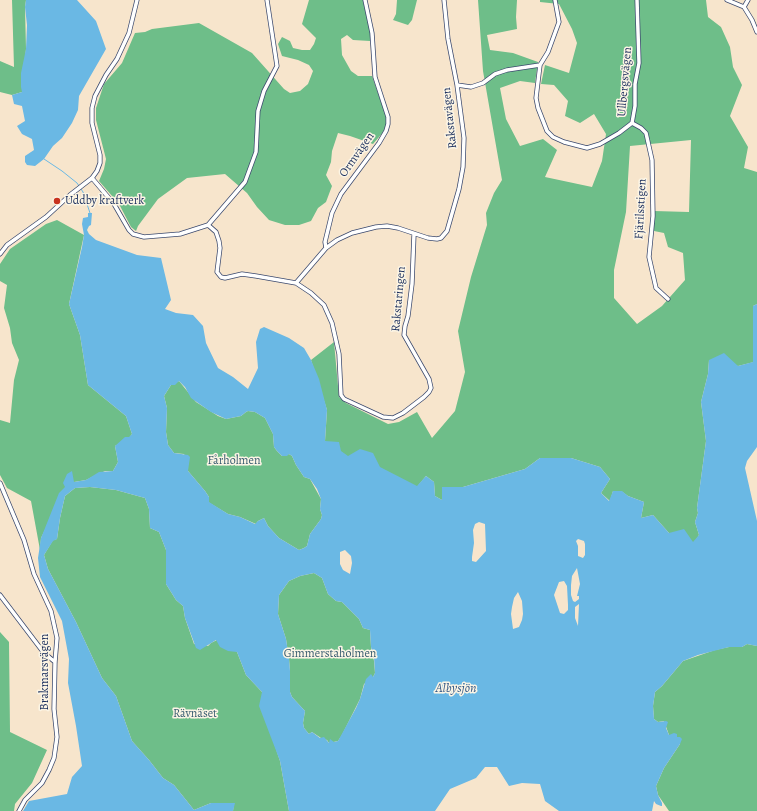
<!DOCTYPE html>
<meta charset="utf-8">
<style>
body{margin:0}
canvas{display:block;background:#f7e5cc}
</style>
<canvas width="757" height="811"></canvas>
<script>
const ctx = document.querySelector('canvas').getContext('2d');
ctx.lineJoin = 'round';
function fillPath(path, color) {
  ctx.fillStyle = color;
  ctx.fill(path, 'evenodd');
}
function toPath(rows) {
  const path = new Path2D();
  for (const r of rows) {
    path.moveTo(r[0], r[1]);
    for (let i = 2; i < r.length; i += 2) path.lineTo(r[i], r[i + 1]);
  }
  return path;
}
function strokePath(path, color, width, dash) {
  ctx.strokeStyle = color;
  ctx.lineWidth = width;
  ctx.lineCap = dash ? 'butt' : 'round';
  ctx.setLineDash(dash || []);
  ctx.stroke(path);
}
function label(font, color, halo, rows, align = 'center') {
  ctx.font = font + ' Alegreya,serif';
  ctx.lineWidth = 3;
  ctx.setLineDash([]);
  ctx.textBaseline = 'middle';
  ctx.strokeStyle = halo;
  ctx.fillStyle = color;
  for (const [text, x, y, turn = 0] of rows) {
    ctx.save();
    ctx.translate(x, y);
    ctx.rotate((+turn || 0) * Math.PI / 180);
    ctx.textAlign = isNaN(turn) ? turn : align;
    if (halo) ctx.strokeText(text, 0, 0);
    ctx.fillText(text, 0, 0);
    ctx.restore();
  }
}
fillPath(toPath([
 [12,0,26,0,25,7,26,49,22,92,12,95,0,92,0,61,14,67],
 [309,0,363,0,370,31,370,41,353,40,347,35,341,39,342,55,351,71,358,76,372,76,387,119,385,130,373,144,350,136,338,133,332,151,331,162,326,175,332,186,326,202,318,208,311,221,299,225,285,225,269,220,257,207,247,193,225,174,187,178,158,199,138,226,136,231,131,227,119,204,99,181,104,169,106,159,96,120,96,108,104,84,122,63,135,33,145,32,152,29,199,23,252,53,284,89,290,93,300,91,308,84,313,71,309,65,298,60,282,56,278,44,282,37,290,41,293,48,302,50,310,50,314,44,316,38,302,24],
 [397,0,417,0,412,20,408,25,393,20,396,14],
 [478,0,517,0,516,17,517,29,487,35,490,50,513,53,538,62,535,83,520,81,500,88,506,119,520,146,543,139,557,150,545,177,592,187,602,161,606,134,594,114,580,123,565,116,568,101,554,85,541,84,545,65,569,73,577,43,572,29,559,4,540,2,540,0,706,0,708,17,721,27,730,47,733,67,742,85,730,116,748,147,744,168,757,172,757,304,753,306,754,362,738,366,709,360,708,374,701,402,706,441,697,508,698,513,695,522,699,535,693,545,669,533,653,515,641,518,644,502,628,496,621,491,613,491,610,501,601,493,610,479,600,467,571,458,540,458,525,469,463,487,442,487,442,500,435,496,434,482,426,476,417,487,348,457,325,441,327,410,311,360,334,342,339,397,346,403,388,424,399,422,417,412,432,438,455,411,465,372,458,331,471,277,487,225,486,213,494,193,502,180,483,71],
 [691,140,689,212,654,211,654,231,664,233,668,247,683,253,685,280,662,306,637,324,614,298,614,270,626,212,630,146],
 [57,220,84,235,69,304,80,335,88,385,126,416,132,434,129,438,115,446,118,462,113,471,105,471,86,480,74,482,66,487,41,538,40,550,31,501,7,488,0,475,0,420,10,423,14,380,19,360,12,343,10,328,4,308,7,285,0,281,0,264,10,249,46,224],
 [179,381,196,402,218,416,226,419,241,416,246,412,248,411,255,412,265,418,273,434,274,447,277,451,282,456,289,454,292,456,296,465,304,477,310,479,321,499,320,509,322,515,321,519,310,534,307,546,304,548,299,550,279,538,268,526,264,518,258,521,256,524,240,517,228,514,208,502,209,497,205,491,188,471,188,461,184,454,174,453,168,445,166,432,167,408,164,396,171,385],
 [90,487,116,490,145,498,149,509,150,528,159,532,166,550,166,584,176,600,183,606,185,618,194,644,208,646,211,643,217,640,237,652,246,675,262,692,272,737,280,761,289,811,233,811,234,803,211,803,194,810,174,785,163,778,149,760,132,741,116,696,102,678,76,622,48,569,44,555,53,540,57,539,60,518,65,496,75,488],
 [314,573,322,578,328,594,336,601,342,602,359,619,363,628,370,630,371,647,374,661,375,673,373,677,364,684,360,699,342,735,338,741,329,743,327,740,321,738,312,732,309,734,304,728,303,723,305,711,292,697,290,692,290,671,289,659,286,639,278,614,279,595,289,581,300,576],
 [0,632,9,642,10,732,47,750,32,783,15,804,14,811,0,811],
 [747,644,757,646,757,811,669,811,658,795,656,786,664,768,680,744,677,737,669,735,664,721,658,722,654,719,653,706,655,692,662,686,683,661,715,650,729,647,742,647]
]), '#6ebe89');
fillPath(toPath([
 [26,0,77,0,96,21,106,49,79,96,78,110,72,123,62,138,53,146,44,159,35,166,27,165,25,162,25,156,34,150,32,139,22,134,17,126,25,121,22,106,14,104,12,95,22,92,21,87,21,73,26,49,27,25,25,7],
 [88,213,92,213,91,225,89,226,87,230,89,234,96,240,137,255,161,258,171,300,165,309,176,313,193,315,203,326,206,343,218,368,233,377,248,389,258,368,256,342,260,329,264,327,289,338,304,348,311,360,319,379,327,410,325,441,339,442,341,451,348,456,360,449,373,453,380,467,417,486,426,476,434,482,435,496,442,500,442,487,463,487,525,469,540,458,571,458,600,467,610,479,601,493,609,501,613,491,622,491,628,496,644,502,641,518,653,515,669,533,684,529,693,542,699,535,695,522,698,513,697,508,706,441,701,402,708,374,709,360,724,353,738,366,753,362,753,306,757,304,757,447,747,461,745,468,757,521,757,646,747,644,742,647,729,647,698,655,683,661,662,686,655,692,653,706,654,719,658,722,666,721,668,722,666,728,669,735,674,733,677,734,677,737,680,737,682,739,680,744,664,768,656,786,658,795,662,803,662,806,661,806,656,804,654,801,652,811,559,811,545,801,540,784,522,783,509,786,497,767,485,767,476,778,450,789,435,811,289,811,280,761,259,706,262,692,246,675,237,652,228,651,220,647,216,640,200,650,196,648,185,618,183,606,176,600,166,584,166,550,159,532,150,528,149,509,145,498,116,490,90,487,75,488,65,496,60,518,57,539,53,541,44,555,48,569,76,622,102,678,116,696,132,741,149,760,163,778,174,785,194,810,211,803,235,803,233,811,23,811,29,801,67,794,72,777,82,766,76,726,68,683,69,659,62,621,40,577,38,558,41,538,59,493,65,487,63,483,67,474,72,471,74,482,86,480,99,472,113,471,118,462,115,446,125,437,129,437,132,434,126,416,88,385,80,335,69,304,82,247,84,235,82,224,83,218,88,217],
 [179,381,185,387,191,398,211,412,226,419,241,416,246,412,248,411,255,412,265,418,273,434,274,447,277,451,282,456,287,456,289,454,292,456,296,465,304,477,310,479,317,489,321,499,320,509,322,515,321,519,310,534,307,546,304,548,299,550,279,538,268,526,264,518,258,521,255,524,240,517,228,514,209,502,209,497,205,491,188,471,190,457,188,455,174,453,168,445,166,432,167,408,164,396,171,385,175,385],
 [479,522,485,524,486,551,476,562,472,561,472,557,474,543,473,530,475,524],
 [578,539,584,541,585,544,585,555,583,558,578,556,578,546,576,541],
 [345,550,351,556,352,563,350,574,343,570,340,564,340,552],
 [577,568,580,584,577,596,579,596,579,599,575,602,573,601,571,595,571,585,572,576],
 [314,573,322,578,328,594,336,601,342,602,359,619,363,628,370,630,371,647,374,657,375,673,373,677,371,674,366,679,360,699,356,708,338,741,334,742,330,739,329,743,324,737,320,738,312,732,309,734,304,728,303,723,305,711,292,697,290,692,290,671,289,659,286,639,278,614,279,595,289,581,300,576],
 [564,581,567,586,568,605,568,610,564,614,560,613,554,595,559,582],
 [518,592,522,601,523,614,522,620,519,627,513,629,511,614,512,607,514,598],
 [579,604,578,626,575,618,575,607]
]), '#6ab8e4');
strokePath(toPath([
 [44,159,62,171,77,183,83,192,90,213]
]), '#6ab8e4', 1);
const minor = toPath([
 [555,0,559,22,548,52,540,65,536,98,538,108,547,131,553,137,564,142,587,148,600,144,619,133,632,123,635,106,635,84,639,63,637,0],
 [727,0,744,7,752,20,757,32],
 [744,7,748,0],
 [457,85,471,87,483,83,495,74,507,70,540,65],
 [632,123,641,128,646,133,652,160,653,216,649,257,656,288,668,299],
 [92,178,114,204,129,230,133,234,144,237,180,234,208,225],
 [208,225,216,232,219,241,220,248,217,272,221,277,225,278,242,274,256,276,296,283,311,293,324,305,332,323,339,354,341,395,344,399,383,417,393,418,403,413,424,397,429,392,431,388,429,379,404,335,405,326,408,316,412,284,414,234],
 [208,225,245,182,256,152,258,111,264,91,277,66,267,0],
 [326,248,325,242,332,213,341,194,379,143,386,131,388,124,388,117,375,77,372,33,365,0],
 [0,254,7,245,46,217,70,195,92,178,97,171,100,163,100,155,92,123,92,108,95,96,106,75,117,59,129,33,137,0],
 [296,283,326,248,337,240,352,233,376,227,387,226,398,228,428,238,437,239,441,238,447,231,459,189,463,167,464,138,457,85,448,39,444,0],
 [0,483,24,540,34,574,51,611,57,638,55,662,54,709,57,737,54,758,49,770,42,783,25,800,19,811],
 [0,595,44,653,55,662]
]);
strokePath(minor, '#3c4a6e', 5);
strokePath(minor, '#fff', 3.5);
for (const [x, y, r, color] of [
 [57,201,4,"#c8321e"]
]) {
  const dot = new Path2D();
  dot.arc(x, y, r, 0, 2 * Math.PI);
  ctx.fillStyle = color;
  ctx.fill(dot);
  strokePath(dot, '#fcf5e5', 1.5);
}
label('12px', '#1b2f5e', '#fcf5e5', [
 ["Ullbergsvägen",625,82,-85],
 ["Rakstavägen",450,118,-96],
 ["Ormvägen",357,155,-55],
 ["Fjärilsstigen",641,209,-87],
 ["Rakstaringen",399,299,-85],
 ["Brakmarsvägen",45,672,-90]
]);
label('12px', '#1b2f5e', '#fcf5e5', [
 ["Uddby kraftverk",65,201]
], 'left');
label('12px', '#365b6f', '#fcf5e5', [
 ["Fårholmen",234,461],
 ["Gimmerstaholmen",330,654],
 ["Rävnäset",195,714]
]);
label('italic 13px', '#335886', '#fcf5e5', [
 ["Albysjön",456,689]
]);
</script>
